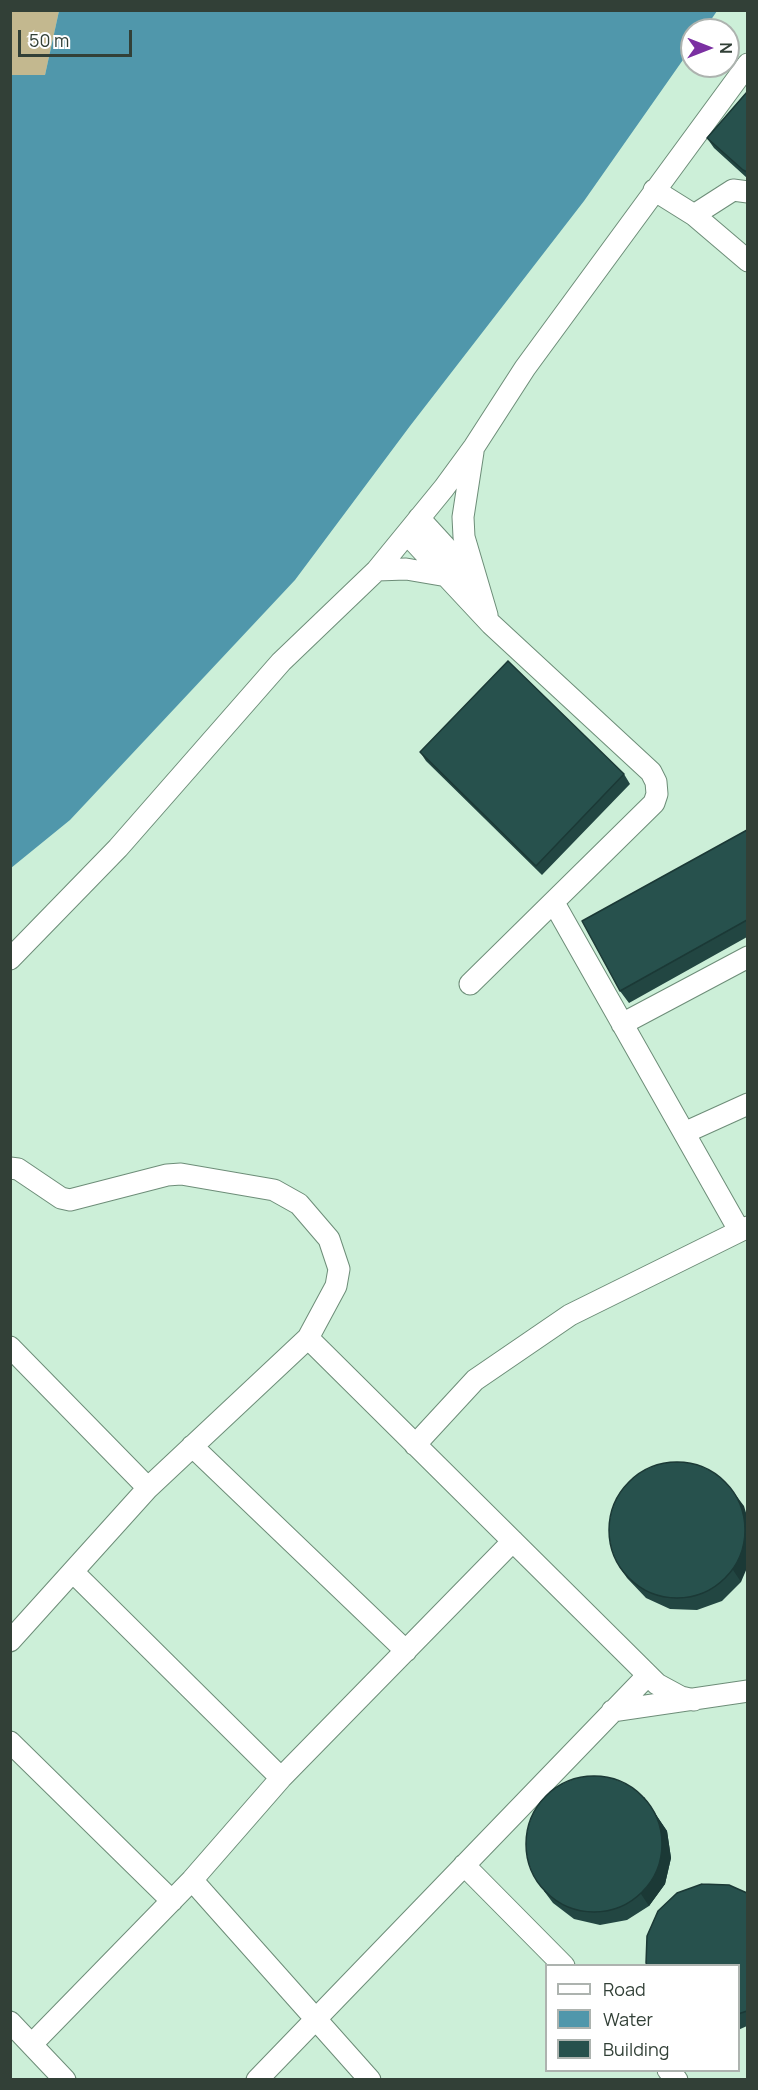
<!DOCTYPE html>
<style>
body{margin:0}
#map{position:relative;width:758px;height:2090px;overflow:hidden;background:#ccefd8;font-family:Manrope,sans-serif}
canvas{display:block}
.frame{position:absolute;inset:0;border:12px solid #324037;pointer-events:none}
.legend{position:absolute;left:545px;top:1964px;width:195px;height:108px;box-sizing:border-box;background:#fff;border:2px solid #adb3af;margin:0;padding:8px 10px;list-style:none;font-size:18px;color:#324037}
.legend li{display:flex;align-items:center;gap:12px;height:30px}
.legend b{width:30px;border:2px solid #adb3af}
.north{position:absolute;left:680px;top:18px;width:60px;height:60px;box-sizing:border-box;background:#fff;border:2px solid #adb3af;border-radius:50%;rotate:90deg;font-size:16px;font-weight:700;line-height:24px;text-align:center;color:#324037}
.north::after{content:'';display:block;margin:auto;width:21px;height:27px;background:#7b30a2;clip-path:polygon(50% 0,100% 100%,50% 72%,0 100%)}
.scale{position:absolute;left:18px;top:30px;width:114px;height:27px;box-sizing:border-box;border:3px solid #324037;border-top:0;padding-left:8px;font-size:18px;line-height:21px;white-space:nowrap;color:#324037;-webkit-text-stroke:4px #fff;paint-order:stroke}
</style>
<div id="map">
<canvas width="758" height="2090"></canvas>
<div class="frame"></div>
<ul class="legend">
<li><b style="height:8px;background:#fff"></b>Road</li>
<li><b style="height:16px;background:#5097ab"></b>Water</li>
<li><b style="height:16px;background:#27514d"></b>Building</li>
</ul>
<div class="north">N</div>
<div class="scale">50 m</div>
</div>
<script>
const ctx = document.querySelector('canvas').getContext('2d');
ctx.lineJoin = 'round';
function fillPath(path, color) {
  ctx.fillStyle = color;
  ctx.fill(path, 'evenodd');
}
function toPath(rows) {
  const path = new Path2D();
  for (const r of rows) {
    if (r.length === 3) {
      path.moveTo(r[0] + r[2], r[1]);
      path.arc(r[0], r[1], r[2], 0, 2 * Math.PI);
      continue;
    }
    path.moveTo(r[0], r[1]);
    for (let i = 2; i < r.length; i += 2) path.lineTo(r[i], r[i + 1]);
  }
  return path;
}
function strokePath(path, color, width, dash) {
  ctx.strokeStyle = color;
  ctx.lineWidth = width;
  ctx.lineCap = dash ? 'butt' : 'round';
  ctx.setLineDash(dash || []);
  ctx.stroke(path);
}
fillPath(toPath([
 [10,11,59,11,45,75,11,75]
]), '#c3b88f');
fillPath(toPath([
 [59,11,717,11,704,30,692,30,692,47,584,201,410,426,295,580,70,820,11,868,11,75,45,75]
]), '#5097ab');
const minor = toPath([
 [654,190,694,215,748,261],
 [694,215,733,190,748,192],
 [473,452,463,517,464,537,487,615],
 [419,518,473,577],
 [407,534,491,624,651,772,656,782,657,794,654,803,470,984],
 [377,570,406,569,447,576],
 [554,903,739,1230],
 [10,959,118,848,281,662,377,570,444,488,474,447,525,368,748,64],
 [622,1024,748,957],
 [684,1133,748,1104],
 [10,1168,18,1169,61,1198,70,1200,167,1175,181,1174,274,1190,299,1204,329,1239,339,1269,336,1286,308,1338,148,1488,10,1641],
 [308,1338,657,1684,681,1697,694,1700],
 [10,1347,148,1488],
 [415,1445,475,1380,570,1315,748,1227],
 [192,1446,406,1651],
 [73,1572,281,1778],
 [612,1711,748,1691],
 [10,1742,172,1901],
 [464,1865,564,1966],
 [192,1880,370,2080],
 [10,2022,65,2080],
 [32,2044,192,1880,281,1778,513,1541],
 [668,2070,677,2080],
 [257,2080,648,1675]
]);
strokePath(minor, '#6d8d78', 23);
strokePath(minor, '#fff', 21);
fillPath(toPath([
 [747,92,747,178,714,148,707,138],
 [420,752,624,774,630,784,542,875,426,761],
 [747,830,747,937,629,1003,620,991],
 [744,1506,741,1582,722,1601,697,1610,670,1609,646,1598,627,1578,619,1566],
 [644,1797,667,1831,671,1858,665,1884,649,1906,627,1920,600,1925,574,1919,553,1903,544,1891],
 [747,1893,747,2026,738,2030,738,1965]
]), '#224642');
fillPath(toPath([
 [735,1494,744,1506,747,1516,747,1568,741,1582,733,1570],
 [644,1797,667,1831,671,1858,665,1884,649,1906,641,1894]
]), '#1b3936');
const building = toPath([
 [747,92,747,172,743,170,707,138,747,92],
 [508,661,624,774,536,866,420,752,508,661],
 [747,830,747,920,620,991,582,921,747,830],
 [677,1530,68],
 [594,1844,68],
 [702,1884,729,1885,747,1893,747,2011,738,2014,738,1965,647,1965,646,1963,647,1936,658,1911,677,1893,702,1884]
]);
fillPath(building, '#27514d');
strokePath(building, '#1b3936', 1.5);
</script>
